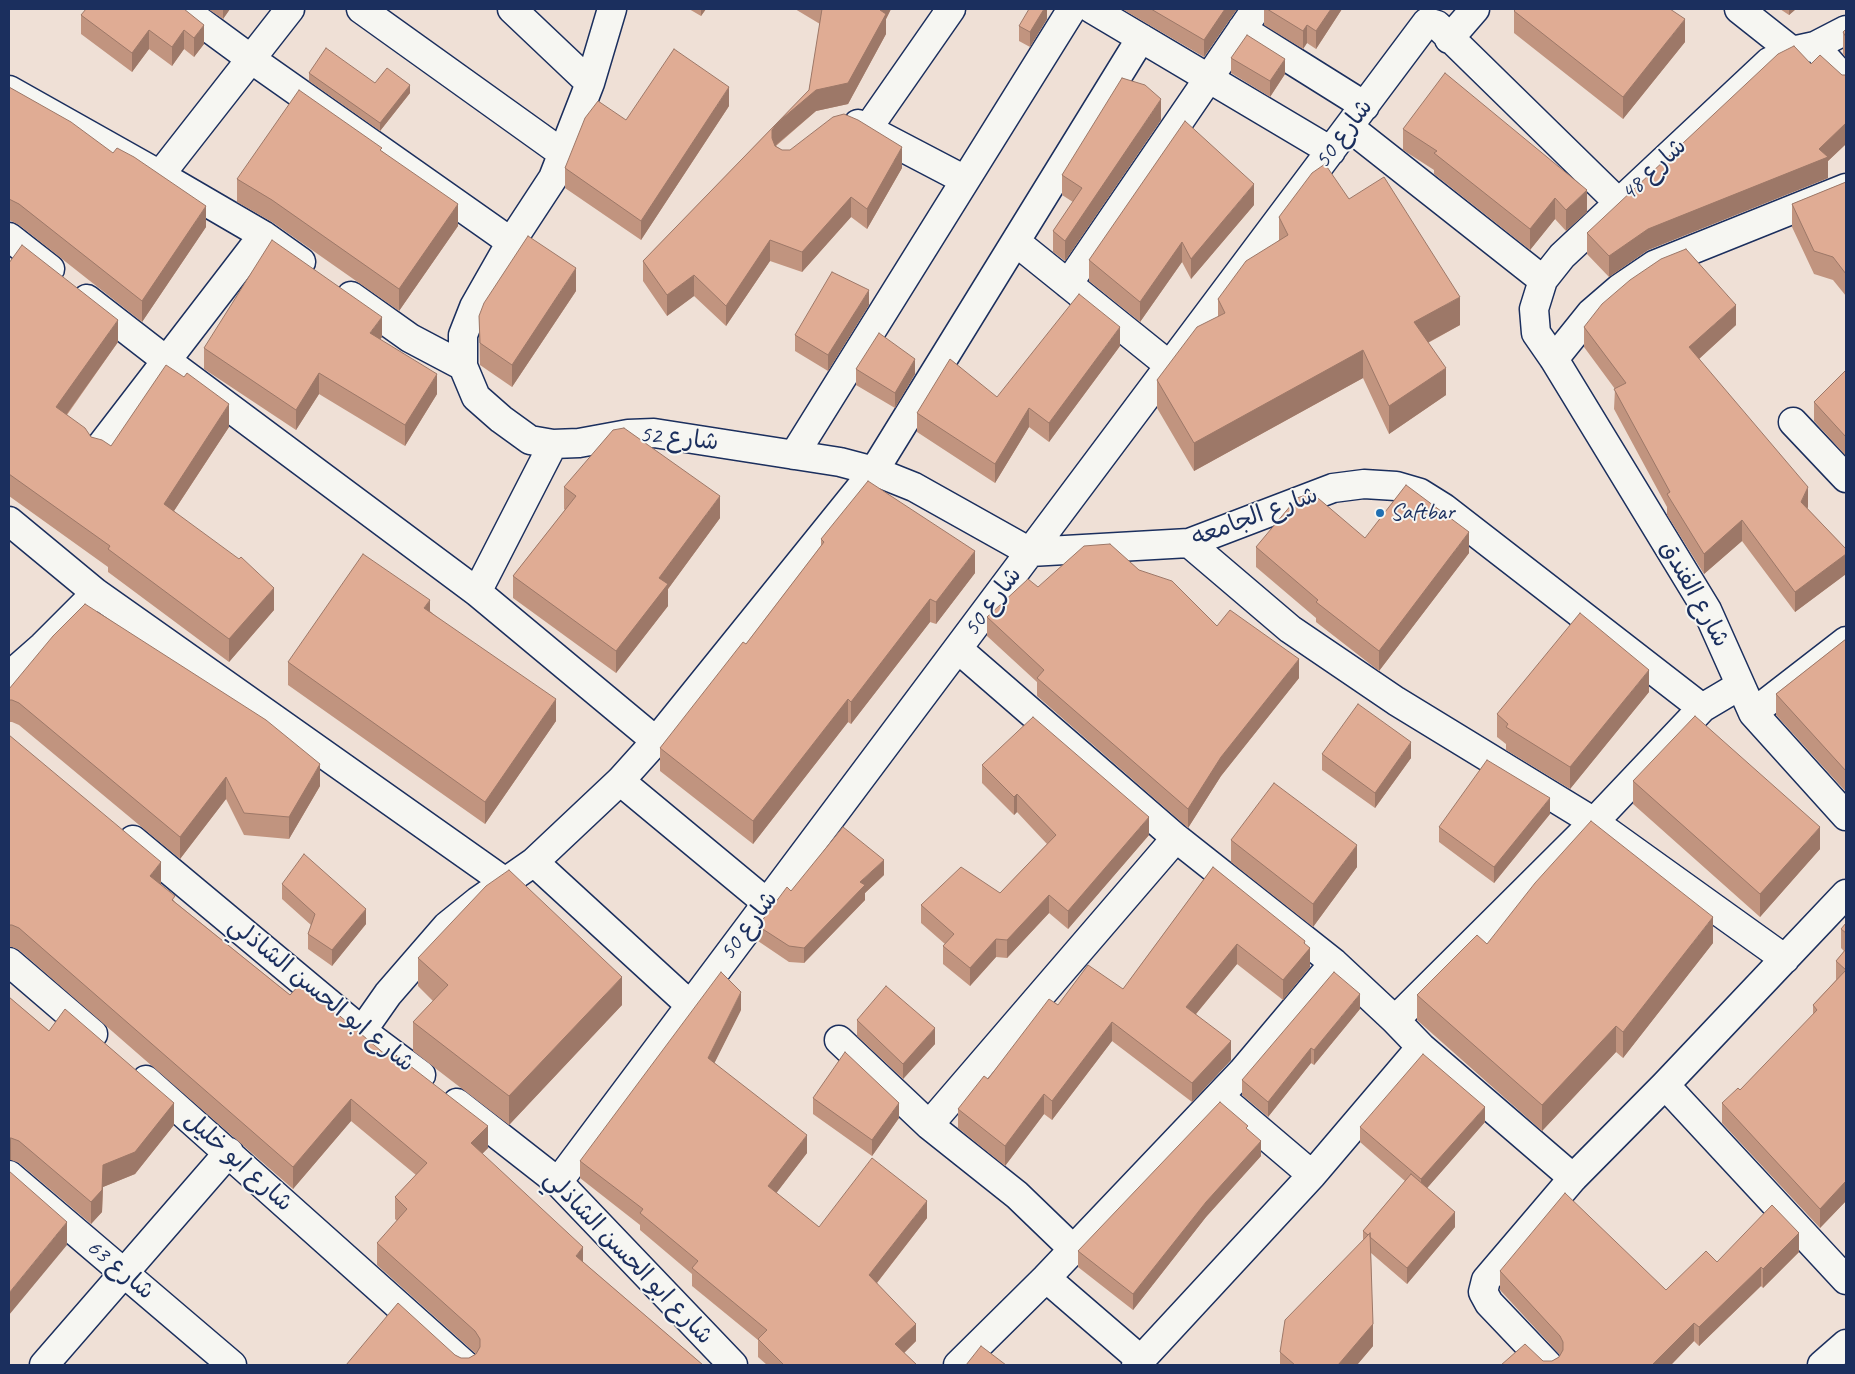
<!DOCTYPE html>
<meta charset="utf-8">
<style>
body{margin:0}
#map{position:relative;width:1855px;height:1374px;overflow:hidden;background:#efe0d6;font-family:Caveat,sans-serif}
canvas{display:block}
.frame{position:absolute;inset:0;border:10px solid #1b2f5e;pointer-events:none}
</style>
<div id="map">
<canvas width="1855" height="1374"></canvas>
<div class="frame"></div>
</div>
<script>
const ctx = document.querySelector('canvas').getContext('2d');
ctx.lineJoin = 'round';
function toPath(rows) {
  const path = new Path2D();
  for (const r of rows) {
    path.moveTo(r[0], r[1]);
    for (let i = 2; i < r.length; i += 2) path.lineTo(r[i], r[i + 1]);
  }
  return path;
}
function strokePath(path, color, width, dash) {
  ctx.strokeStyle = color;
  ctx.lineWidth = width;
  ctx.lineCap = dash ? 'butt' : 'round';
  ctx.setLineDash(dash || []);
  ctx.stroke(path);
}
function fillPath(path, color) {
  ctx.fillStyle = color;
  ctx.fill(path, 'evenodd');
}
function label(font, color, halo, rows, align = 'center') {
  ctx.font = font + ' Caveat,"Playpen Sans Arabic",sans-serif';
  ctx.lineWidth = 4;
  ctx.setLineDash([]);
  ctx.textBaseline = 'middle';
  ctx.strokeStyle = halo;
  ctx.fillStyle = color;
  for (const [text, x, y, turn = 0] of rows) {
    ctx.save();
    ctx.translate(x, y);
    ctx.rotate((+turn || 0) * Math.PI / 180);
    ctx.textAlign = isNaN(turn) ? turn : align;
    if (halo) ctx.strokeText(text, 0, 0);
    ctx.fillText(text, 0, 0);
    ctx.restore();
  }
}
const minor = toPath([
 [183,9,251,59,511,242],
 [361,9,562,153],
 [512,9,590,83],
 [612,9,590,83,553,178,511,242,474,307,463,335,463,366,476,397,501,419,530,440,553,444,579,443,628,434,654,433,840,462,874,471,914,487,1030,552,1189,543,1333,488,1364,484,1396,486,1420,493,1444,508,1702,708],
 [1092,9,1331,151],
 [1739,9,1792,51],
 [1242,29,1365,106],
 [1846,30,1815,46,1792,51,1769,62,1562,256,1543,280,1534,309,1536,333,1554,359,1707,610,1753,713,1846,816],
 [1449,39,1475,9],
 [1815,46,1846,81],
 [9,90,160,175,290,9],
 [858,124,965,180],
 [1349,127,1543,280],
 [868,128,951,9],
 [160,175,263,235,301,262],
 [9,237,50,269],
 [1016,242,1170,366],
 [1068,284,1256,9],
 [351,296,410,338,463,366],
 [87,299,167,361,477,592,656,741],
 [1554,359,1591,313,1620,288,1654,265,1846,188],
 [1793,422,1846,478],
 [100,447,263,235],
 [794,455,1072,9],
 [9,521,96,593,505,882],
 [1189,543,1290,629,1396,701,1594,822,1785,959],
 [477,592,553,444],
 [958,649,1176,838,1334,963,1395,1020,1421,1047,1573,1178],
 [9,676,43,646,96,593],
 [1753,713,1846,641],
 [620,781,767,903],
 [133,840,362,1031,421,1075],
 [534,862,690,1005],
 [9,962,93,1034],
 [1395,1020,1594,822,1702,708,1739,686],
 [362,1031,388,994,447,926,478,901,534,862,620,781,656,741,874,471,1141,38],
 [839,1040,929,1125,1017,1195,1073,1249],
 [146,1080,465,1365],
 [1665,1085,1846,1280],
 [1219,1096,1312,1175],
 [457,1103,558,1182,733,1365],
 [929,1125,1176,838],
 [9,1175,232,1365],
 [558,1182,1427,22,1437,25,1619,203],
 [1046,1278,1141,1360],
 [44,1365,229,1152],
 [958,1365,1046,1278,1242,1072,1334,963],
 [1136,1365,1312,1175,1421,1047],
 [1548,1365,1489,1303,1483,1292,1486,1280,1573,1178,1665,1085,1846,894]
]);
const major = toPath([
 [1822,1365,1846,1344]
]);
strokePath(minor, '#1b2f5e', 31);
strokePath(major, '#1b2f5e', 31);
strokePath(minor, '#f6f6f2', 28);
strokePath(major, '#f6f6f2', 28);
fillPath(toPath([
 [184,9,204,44,194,57,184,49,172,66,149,49,132,72,81,34,81,15],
 [208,9,230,9,223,19],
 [689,9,706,9,701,16],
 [795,9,891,9,886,19,886,34,848,104,816,111,776,146,782,150,902,168,867,229,851,217,802,272,770,261,726,326,694,296,667,316,643,281,643,261,809,90,820,24],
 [1047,9,1047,19,1030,47,1019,41,1019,26],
 [1122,9,1237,9,1204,57],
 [1264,9,1342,9,1316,49,1307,43,1303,49,1264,25],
 [1780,9,1796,9,1789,15],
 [1514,11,1685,42,1623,119,1514,33],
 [1846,29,1846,58,1843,54,1843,32],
 [1231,58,1285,74,1270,97,1231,73],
 [1811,64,1842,75,1846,75,1846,144,1828,161,1828,178,1648,250,1609,277,1587,254,1587,233],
 [309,73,410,93,380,131,309,81],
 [9,87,206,227,142,322,19,225,9,220],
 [729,106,641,240,565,188,565,168,626,120],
 [1161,120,1065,261,1053,252,1053,231,1073,202,1062,195,1062,175],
 [1403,129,1587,212,1566,231,1555,219,1530,250,1434,174,1434,170,1403,150],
 [382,151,458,226,399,311,272,222,237,202,237,179],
 [1846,182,1846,296,1833,280,1814,274,1792,227,1792,204],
 [1349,199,1460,325,1428,343,1446,395,1389,434,1363,378,1194,471,1157,408,1157,380,1218,317,1218,299,1279,240,1279,217],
 [1254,205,1191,279,1182,262,1140,322,1089,281,1089,260],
 [9,263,118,342,67,415,91,437,111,446,184,377,229,427,174,511,274,610,229,662,108,572,108,567,9,496],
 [576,291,512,387,480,365,479,316],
 [869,305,828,371,795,351,795,335],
 [1736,325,1699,359,1808,507,1807,508,1846,549,1846,574,1795,612,1742,541,1704,574,1667,515,1667,507,1614,409,1615,389,1584,347,1584,327],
 [382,337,380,339,437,394,405,446,319,394,296,430,204,369,204,348],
 [1120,346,1049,442,1029,427,995,483,917,432,917,413,997,397],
 [856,369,915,374,895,408,856,385],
 [1846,370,1846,456,1814,421,1814,402],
 [564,487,720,518,668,589,668,606,616,673,513,598,513,576,565,510,564,509],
 [1365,538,1469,553,1379,671,1316,622,1316,618,1256,567,1256,547],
 [821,539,975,573,936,624,930,622,851,724,848,722,753,844,660,771,660,748,746,644,821,546],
 [1139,570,1217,626,1299,678,1221,776,1188,828,1037,696,1037,682,987,636,987,617,1038,587],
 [430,611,556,721,485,824,288,685,288,662],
 [1846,639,1846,792,1776,715,1776,694],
 [9,689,320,786,289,839,244,835,226,799,180,859,19,725,12,722,9,722],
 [1649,692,1570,789,1506,750,1506,744,1497,737,1497,714],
 [9,735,161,884,175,902,290,995,488,1148,482,1154,583,1262,703,1365,346,1365,455,1355,461,1358,469,1358,476,1354,377,1265,377,1243,397,1221,395,1219,395,1197,416,1175,351,1121,293,1189,19,950,12,947,9,947],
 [1322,754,1411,758,1375,808,1322,770],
 [982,765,1149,835,1068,929,1049,913,1007,958,996,957,970,986,943,964,943,946,945,944,921,923,921,905,1000,893,1047,844,1017,812,1014,815,982,783],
 [1633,781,1820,849,1760,917,1633,804],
 [1550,814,1494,883,1439,842,1439,827],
 [1231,840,1357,867,1313,927,1231,862],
 [1213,867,1305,944,1310,967,1283,1000,1237,964,1196,1014,1231,1060,1192,1102,1112,1041,1052,1120,1044,1114,1005,1166,958,1128,958,1109,1058,1005,1123,989],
 [884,875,865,893,865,900,804,963,789,962,758,941,758,926,791,891],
 [282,884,366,924,332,966,308,949,308,934,311,925,282,899],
 [1846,923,1846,1204,1845,1202,1820,1228,1722,1123,1722,1103,1740,1090,1813,1015,1813,1005,1836,980,1836,961,1844,951,1841,948,1841,929],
 [1713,943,1623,1058,1616,1052,1542,1131,1417,1020,1417,995,1487,944],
 [418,958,622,1005,509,1125,413,1051,413,1022,433,1001,418,986],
 [9,997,49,1031,174,1125,135,1174,103,1187,102,1212,91,1224,19,1163,11,1160,9,1160],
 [1360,1009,1314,1065,1311,1063,1268,1117,1242,1095,1242,1080],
 [741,1010,714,1063,807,1153,776,1193,819,1227,927,1218,877,1283,916,1341,904,1353,917,1365,767,1365,758,1357,758,1340,692,1286,692,1274,640,1230,640,1225,580,1178,580,1161],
 [857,1020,935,1044,903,1079,857,1036],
 [813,1098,899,1118,872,1156,813,1114],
 [1485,1122,1427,1188,1455,1227,1407,1284,1371,1253,1373,1346,1357,1365,1280,1365,1280,1352,1363,1240,1363,1231,1405,1181,1360,1142,1360,1127],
 [1248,1129,1261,1156,1206,1217,1133,1310,1078,1267,1078,1251],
 [1799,1252,1763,1288,1761,1286,1699,1346,1694,1341,1671,1365,1501,1365,1543,1361,1552,1361,1559,1357,1560,1355,1500,1290,1500,1271,1666,1290,1717,1262]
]), '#c1947f');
fillPath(toPath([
 [223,9,230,9,223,19],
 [701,9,706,9,701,16],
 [880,9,891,9,886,19,886,34,848,104,816,111,777,144,772,151,772,159,772,130,777,123,816,90],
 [1044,9,1047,9,1047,19,1030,47,1030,32],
 [1225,9,1237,9,1204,57,1204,40],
 [1331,9,1342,9,1316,49,1316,31],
 [1789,9,1796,9,1789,15],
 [1685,19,1685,42,1623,119,1623,97],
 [204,25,204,44,194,57,194,38],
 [1307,25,1307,43,1303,49,1303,31],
 [149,30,149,49,132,72,132,53],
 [184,30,184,49,172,66,172,47],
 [1285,59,1285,74,1270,97,1270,81],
 [410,85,410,93,380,131,380,123],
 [729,87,729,106,641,240,641,221],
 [1161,99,1161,120,1065,261,1065,241],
 [1846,123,1846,144,1828,161,1828,178,1648,250,1609,277,1609,256,1648,229,1819,149],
 [902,147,902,168,867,229,867,209],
 [1254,184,1254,205,1191,279,1191,259],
 [1587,190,1587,212,1566,231,1566,210],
 [851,197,851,217,802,272,802,252],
 [1555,198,1555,219,1530,250,1530,229],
 [458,204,458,226,399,311,399,289],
 [206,206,206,227,142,322,142,301],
 [770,240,770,261,726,326,726,306],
 [1182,242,1182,262,1140,322,1140,302],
 [576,268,576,291,512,387,512,365],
 [694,275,694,296,667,316,667,295],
 [869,290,869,305,828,371,828,355],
 [1460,297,1460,325,1414,350,1414,322],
 [1736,305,1736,325,1689,368,1689,347],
 [382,317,382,337,370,354,370,333],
 [118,320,118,342,56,429,56,407],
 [1120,327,1120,346,1049,442,1049,423],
 [1363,350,1363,378,1194,471,1194,443],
 [915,359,915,374,895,408,895,393],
 [1446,368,1446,395,1389,434,1389,406],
 [319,373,319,394,296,430,296,410],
 [437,374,437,394,405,446,405,425],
 [229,404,229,427,164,526,164,504],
 [1029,408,1029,427,995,483,995,464],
 [1808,487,1808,507,1801,522,1801,502],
 [720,496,720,518,668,589,668,606,616,673,616,651,659,578],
 [1742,520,1742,541,1704,574,1704,554],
 [1469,532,1469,553,1379,671,1379,651],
 [975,551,975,573,936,624,936,602],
 [1846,554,1846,574,1795,612,1795,592],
 [274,588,274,610,229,662,229,639],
 [930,599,930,622,851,724,851,702],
 [430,600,430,622,424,608],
 [1299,659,1299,678,1221,776,1188,828,1188,809,1221,757],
 [1649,670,1649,692,1570,789,1570,767],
 [556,699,556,721,485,824,485,802],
 [848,699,848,722,753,844,753,821],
 [1411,742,1411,758,1375,808,1375,793],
 [320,764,320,786,289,839,289,817],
 [226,777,226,799,180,859,180,837],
 [1017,794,1017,812,1014,815,1014,797],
 [1550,798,1550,814,1494,883,1494,867],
 [1149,817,1149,835,1068,929,1068,911],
 [1820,827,1820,849,1760,917,1760,894],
 [1357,845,1357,867,1313,927,1313,904],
 [884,860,884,875,865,893,865,900,804,963,804,948,860,882],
 [161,862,161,884,150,898,150,876],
 [1049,895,1049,913,1007,958,1007,940],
 [366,909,366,924,332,966,332,950],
 [1713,917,1713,943,1623,1058,1623,1032],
 [996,939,996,957,970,986,970,968],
 [1305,941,1305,953,1310,948,1310,967,1283,1000,1283,980],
 [1237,944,1237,964,1186,1026,1186,1007],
 [622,977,622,1005,509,1125,509,1096],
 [741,992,741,1010,708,1076,708,1058],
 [1360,994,1360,1009,1314,1065,1314,1050],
 [1112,1022,1112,1041,1052,1120,1052,1101],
 [1616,1026,1616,1052,1542,1131,1542,1105],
 [935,1028,935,1044,903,1079,903,1064],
 [1231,1041,1231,1060,1192,1102,1192,1083],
 [1311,1048,1311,1063,1268,1117,1268,1102],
 [1044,1094,1044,1114,1005,1166,1005,1146],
 [351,1099,351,1121,293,1189,293,1167],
 [174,1103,174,1125,135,1174,103,1187,102,1212,91,1224,91,1202,103,1165],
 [899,1103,899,1118,872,1156,872,1140],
 [1485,1107,1485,1122,1421,1195,1421,1179],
 [488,1126,488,1148,471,1165,471,1143],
 [807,1135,807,1153,768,1204,768,1186],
 [9,1138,11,1138,11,1160,9,1160],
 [1261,1141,1261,1156,1206,1217,1133,1310,1133,1294,1206,1202],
 [1845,1182,1845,1202,1820,1228,1820,1209],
 [927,1201,927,1218,869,1293,869,1275],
 [1455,1212,1455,1227,1407,1284,1407,1268],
 [67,1222,67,1245,9,1315,9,1293],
 [1799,1233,1799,1252,1763,1288,1763,1269],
 [583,1247,583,1269,576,1256],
 [1761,1267,1761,1286,1699,1346,1699,1327],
 [1694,1323,1694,1341,1671,1365,1652,1365],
 [916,1324,916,1341,895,1362,895,1344],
 [1373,1324,1373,1346,1357,1365,1338,1365]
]), '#9d7868');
const building = toPath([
 [86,9,184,9,204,25,194,38,184,30,172,47,149,30,132,53,81,15,86,9],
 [822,9,880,9,880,10,886,14,848,83,816,90,777,123,772,130,772,138,775,146,782,150,790,150,833,117,844,114,858,120,902,147,867,209,851,197,802,252,770,240,726,306,694,275,667,295,643,261,809,90,822,9],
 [1029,9,1044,9,1030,32,1019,26,1029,9],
 [1151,9,1225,9,1204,40,1151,9],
 [1267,9,1331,9,1316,31,1307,25,1303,31,1267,9],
 [1516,9,1670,9,1685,19,1623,97,1514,11,1516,9],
 [1846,29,1846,37,1843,32,1846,29],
 [1247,35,1285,59,1270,81,1231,58,1247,35],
 [1794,46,1811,64,1820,55,1842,75,1846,75,1846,123,1819,149,1828,157,1648,229,1609,256,1587,233,1778,54,1794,46],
 [326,48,375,83,387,68,410,85,380,123,309,73,326,48],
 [674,49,729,87,641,221,565,168,585,118,598,101,626,120,674,49],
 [1445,73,1587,190,1566,210,1555,198,1530,229,1434,153,1437,151,1403,129,1445,73],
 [1122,78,1145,85,1161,99,1065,241,1053,231,1082,188,1062,175,1122,78],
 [9,87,71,122,113,153,117,148,134,157,206,206,142,301,19,204,9,199,9,87],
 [299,90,382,148,380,150,458,204,399,289,272,200,237,179,299,90],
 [1185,121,1254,184,1191,259,1182,242,1140,302,1089,260,1185,121],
 [1325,164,1349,199,1384,177,1460,297,1414,322,1446,368,1389,406,1363,350,1194,443,1157,380,1197,327,1225,313,1218,299,1246,261,1288,235,1279,217,1312,173,1325,164],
 [1846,182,1846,274,1833,257,1814,251,1792,204,1846,182],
 [528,236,576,268,512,365,480,343,479,316,484,303,528,236],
 [272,240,382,317,370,333,437,374,405,425,319,373,296,410,204,348,272,240],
 [22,245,118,320,56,407,85,428,91,437,102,440,111,446,166,365,184,377,187,373,229,404,164,504,239,559,241,557,274,588,229,639,108,549,110,546,9,474,9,263,22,245],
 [1686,249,1736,305,1689,347,1808,487,1801,502,1846,549,1846,554,1795,592,1742,520,1704,554,1667,494,1670,492,1614,389,1626,383,1584,327,1602,304,1630,280,1661,259,1686,249],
 [832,272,869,290,828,355,795,335,832,272],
 [1079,294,1120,327,1049,423,1029,408,995,464,917,413,950,359,997,397,1079,294],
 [879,333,915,359,895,393,856,369,879,333],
 [1846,370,1846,437,1814,402,1846,370],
 [624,428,720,496,659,578,668,584,616,651,513,576,576,496,564,487,613,430,624,428],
 [868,481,975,551,936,602,930,599,851,702,848,699,753,821,660,748,743,642,746,644,824,542,821,539,868,481],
 [1406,485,1469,532,1379,651,1316,602,1318,600,1256,547,1297,498,1312,493,1365,538,1406,485],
 [1110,544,1139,570,1172,581,1217,626,1230,610,1299,659,1221,757,1188,809,1037,678,1044,670,987,617,1028,579,1038,587,1084,546,1110,544],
 [363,554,430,600,424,608,556,699,485,802,288,662,363,554],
 [85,604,266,720,320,764,289,817,244,813,226,777,180,837,19,703,12,700,9,700,9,689,53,636,85,604],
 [1580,613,1649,670,1570,767,1506,727,1508,724,1497,714,1580,613],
 [1846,639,1846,771,1776,694,1846,639],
 [1358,704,1411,742,1375,793,1322,754,1358,704],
 [1695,716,1820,827,1760,894,1633,781,1695,716],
 [1033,717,1149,817,1068,911,1049,895,1007,940,996,939,970,968,943,946,954,934,921,905,961,867,1000,893,1056,835,1017,794,1014,797,982,765,1033,717],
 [9,735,161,862,150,876,175,896,172,900,290,995,301,983,387,1056,392,1052,488,1126,471,1143,583,1247,576,1256,703,1365,346,1365,398,1303,455,1355,461,1358,469,1358,476,1354,480,1347,480,1339,475,1331,377,1243,407,1209,395,1197,427,1163,351,1099,293,1167,19,928,12,925,9,925,9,735],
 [1487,760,1550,798,1494,867,1439,827,1487,760],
 [1274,783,1357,845,1313,904,1231,840,1274,783],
 [1591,821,1713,917,1623,1032,1616,1026,1542,1105,1417,995,1477,935,1487,944,1535,883,1591,821],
 [843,827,884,860,860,882,865,885,804,948,789,946,758,926,787,887,791,891,843,827],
 [304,854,366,909,332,950,308,934,315,914,282,884,304,854],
 [1213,867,1305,941,1304,943,1310,948,1283,980,1237,944,1186,1007,1231,1041,1192,1083,1112,1022,1052,1101,1044,1094,1005,1146,958,1109,984,1076,988,1079,1049,999,1058,1005,1088,965,1123,989,1213,867],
 [509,870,622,977,509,1096,413,1022,448,985,418,958,486,886,509,870],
 [1846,923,1846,933,1841,929,1846,923],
 [1846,949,1846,1184,1845,1182,1820,1209,1722,1103,1738,1088,1740,1090,1817,1010,1813,1005,1846,970,1836,961,1846,949],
 [721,972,741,992,708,1058,807,1135,768,1186,819,1227,872,1158,927,1201,869,1275,916,1324,895,1344,917,1365,784,1365,758,1339,767,1330,692,1268,698,1261,640,1213,643,1209,580,1161,721,972],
 [1334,972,1360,994,1314,1050,1311,1048,1268,1102,1242,1080,1334,972],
 [886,986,935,1028,903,1064,857,1020,886,986],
 [9,997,49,1031,65,1009,174,1103,135,1152,103,1165,102,1190,91,1202,19,1141,11,1138,9,1138,9,997],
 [845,1052,899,1103,872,1140,813,1098,845,1052],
 [1423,1054,1485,1107,1421,1179,1360,1127,1423,1054],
 [1220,1102,1248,1126,1246,1128,1261,1141,1206,1202,1133,1294,1078,1251,1220,1102],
 [9,1171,67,1222,9,1293,9,1171],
 [1411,1174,1455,1212,1407,1268,1370,1237,1370,1233,1368,1235,1363,1231,1411,1174],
 [1565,1193,1666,1290,1706,1251,1717,1262,1772,1205,1799,1233,1763,1269,1761,1267,1699,1327,1694,1323,1652,1365,1501,1365,1525,1344,1543,1361,1552,1361,1559,1357,1563,1350,1563,1342,1560,1336,1500,1271,1565,1193],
 [1370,1233,1373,1324,1338,1365,1295,1365,1280,1352,1285,1320,1370,1233],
 [981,1346,1006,1365,966,1365,981,1346]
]);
fillPath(building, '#e0ac94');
strokePath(building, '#9d7868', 1);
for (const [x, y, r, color] of [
 [1380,513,5,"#1f6fb2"]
]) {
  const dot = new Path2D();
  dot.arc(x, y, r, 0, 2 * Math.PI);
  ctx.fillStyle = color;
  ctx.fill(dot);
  strokePath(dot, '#f6f6f2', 2);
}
label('24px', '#1b2f5e', '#f6f6f2', [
 ["شارع 50",1344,134,-53],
 ["شارع 48",1654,170,-43],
 ["شارع 52",679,439,6],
 ["شارع الجامعه",1255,517,-20],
 ["شارع الفندق",1694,594,61],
 ["شارع 50",993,602,-53],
 ["شارع 50",749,926,-53],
 ["شارع ابو الحسن الشاذلي",321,995,39],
 ["شارع ابو خليل",238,1162,42],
 ["شارع ابو الحسن الشاذلي",628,1258,46],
 ["شارع 63",120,1270,40]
]);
label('24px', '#1b2f5e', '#f6f6f2', [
 ["Saftbar",1390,513]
], 'left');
</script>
